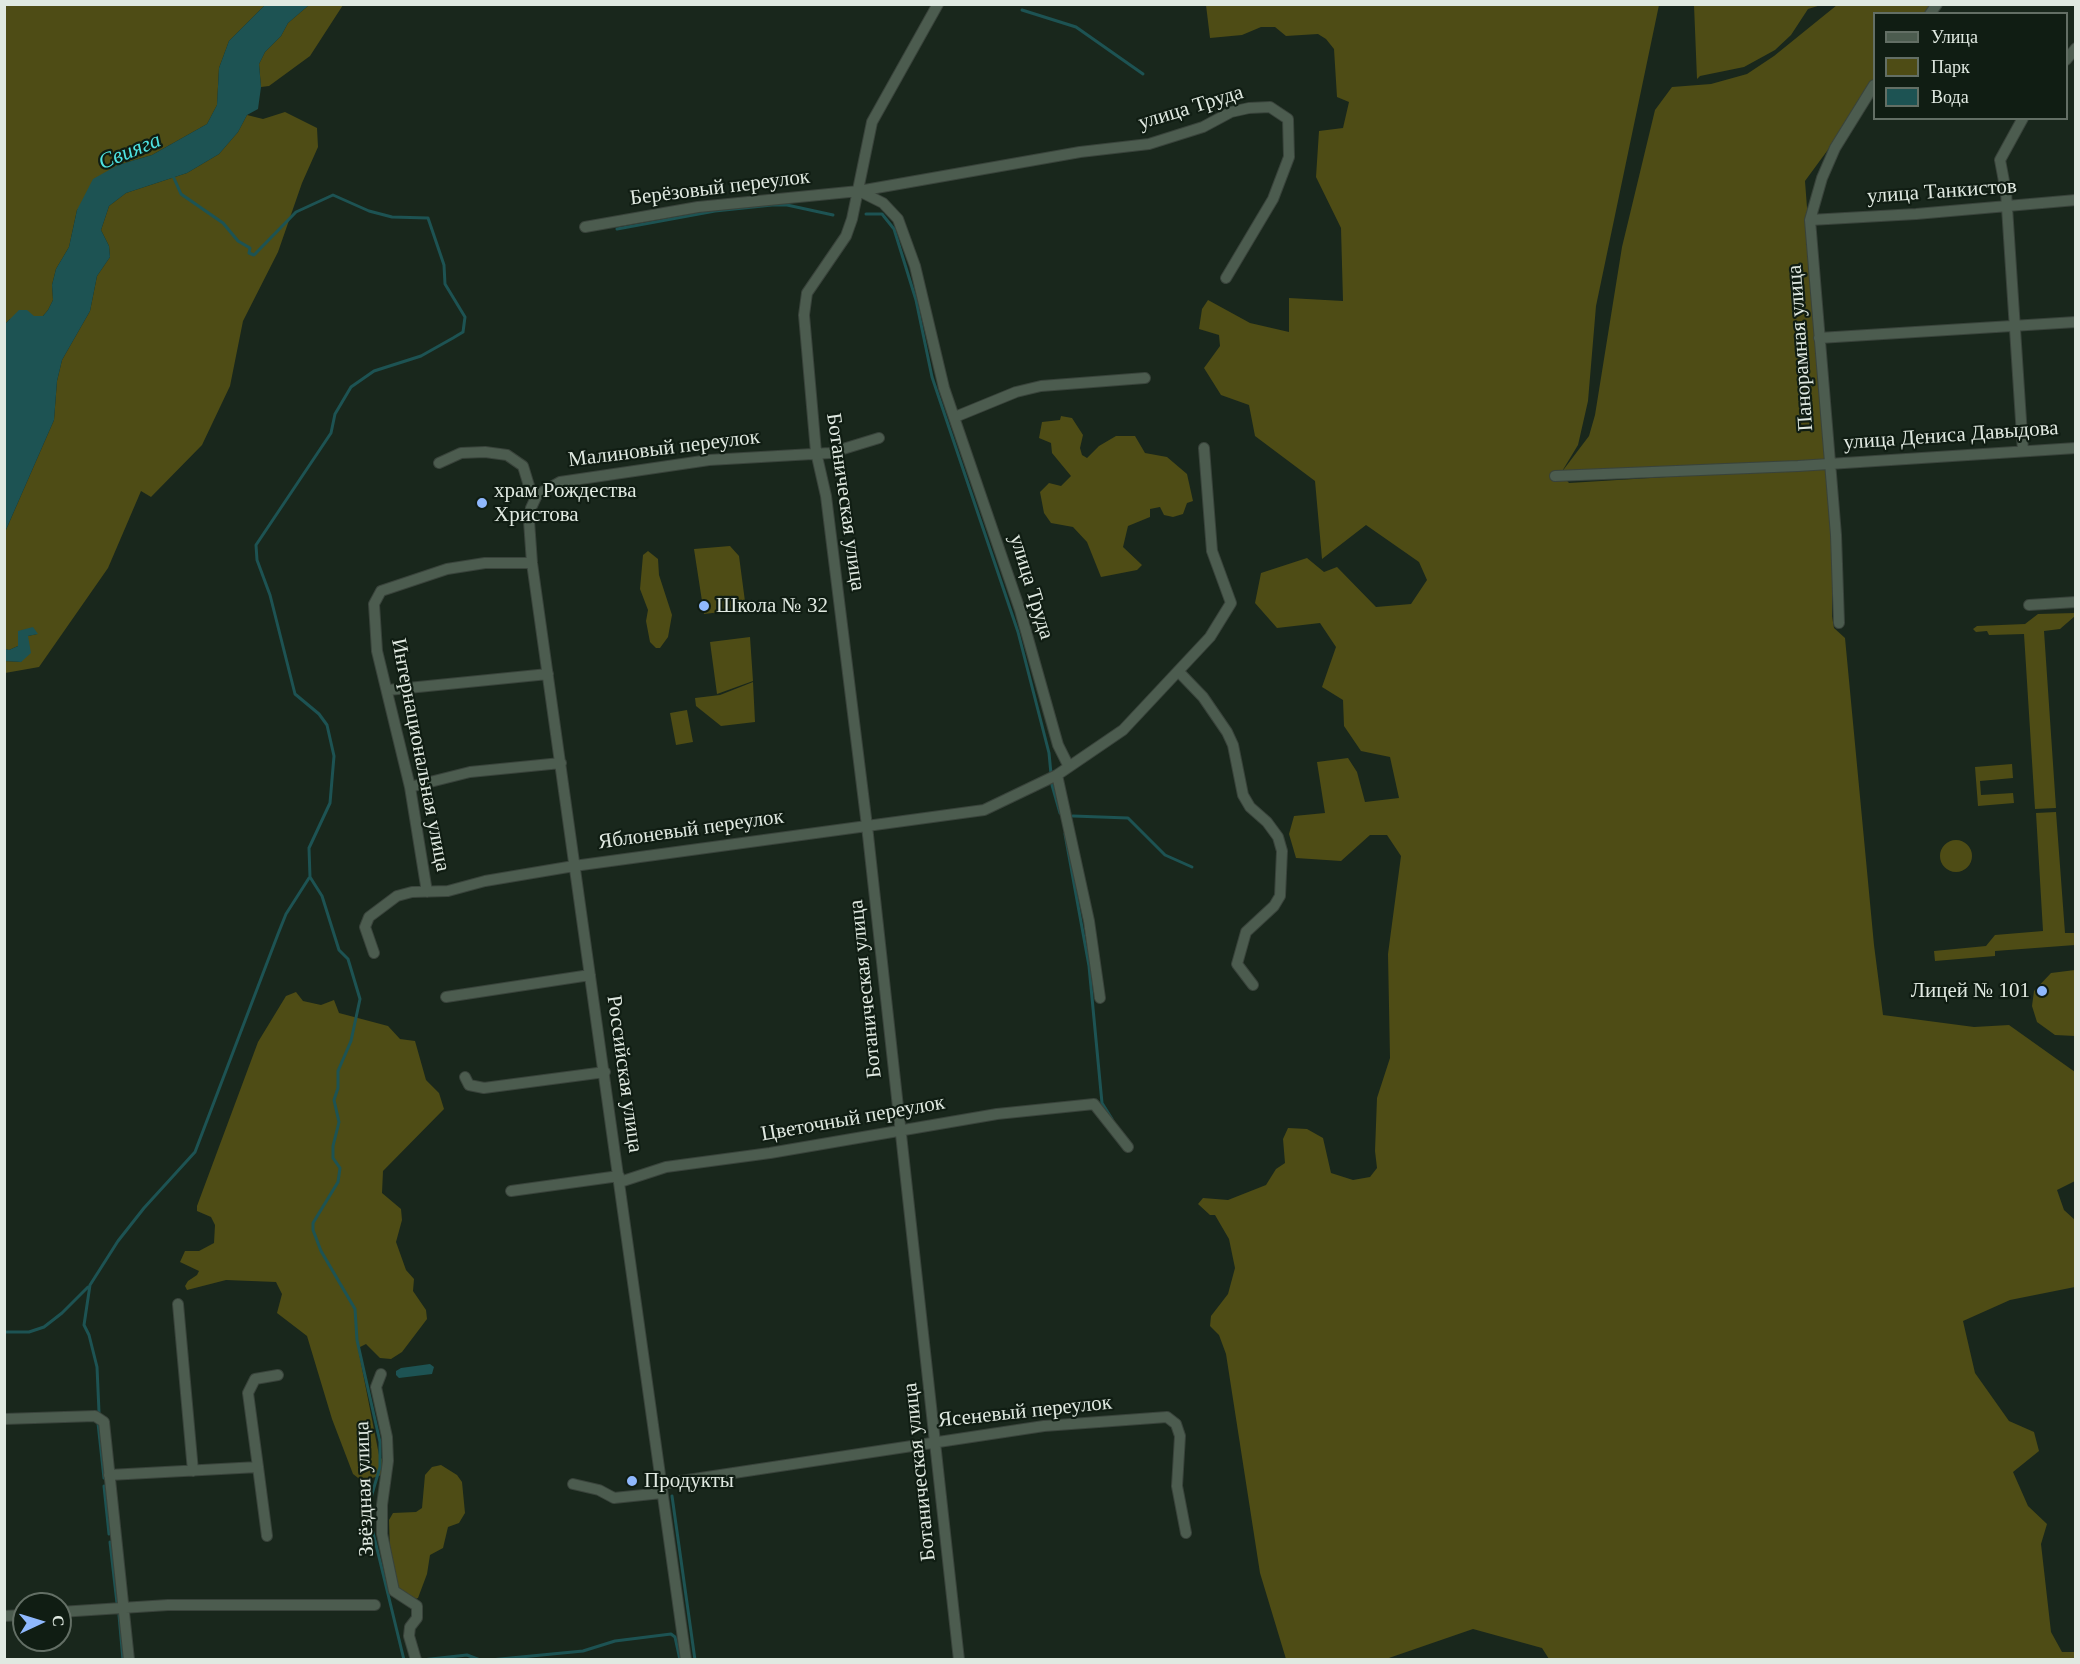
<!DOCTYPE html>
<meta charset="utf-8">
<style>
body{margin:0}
#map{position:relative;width:2080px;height:1664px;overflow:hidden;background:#19271c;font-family:"Times New Roman",serif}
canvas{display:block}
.frame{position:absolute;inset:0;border:6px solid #e0e9e1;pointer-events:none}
.legend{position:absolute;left:1873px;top:12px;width:195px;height:108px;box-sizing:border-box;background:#101d13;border:2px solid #636f65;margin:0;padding:8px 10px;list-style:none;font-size:18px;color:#e0e9e1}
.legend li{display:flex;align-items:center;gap:12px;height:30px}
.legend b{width:30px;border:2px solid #636f65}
.north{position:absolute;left:12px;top:1592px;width:60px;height:60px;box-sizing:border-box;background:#101d13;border:2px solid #636f65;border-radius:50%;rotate:86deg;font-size:16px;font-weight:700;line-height:24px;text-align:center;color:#e0e9e1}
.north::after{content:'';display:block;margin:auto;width:21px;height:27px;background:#8fb8fd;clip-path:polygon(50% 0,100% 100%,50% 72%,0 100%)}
</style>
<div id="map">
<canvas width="2080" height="1664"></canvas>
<div class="frame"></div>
<ul class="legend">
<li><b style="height:8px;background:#4c5c4f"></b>Улица</li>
<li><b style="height:16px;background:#4e4c15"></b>Парк</li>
<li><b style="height:16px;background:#1d5353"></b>Вода</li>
</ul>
<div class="north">С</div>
</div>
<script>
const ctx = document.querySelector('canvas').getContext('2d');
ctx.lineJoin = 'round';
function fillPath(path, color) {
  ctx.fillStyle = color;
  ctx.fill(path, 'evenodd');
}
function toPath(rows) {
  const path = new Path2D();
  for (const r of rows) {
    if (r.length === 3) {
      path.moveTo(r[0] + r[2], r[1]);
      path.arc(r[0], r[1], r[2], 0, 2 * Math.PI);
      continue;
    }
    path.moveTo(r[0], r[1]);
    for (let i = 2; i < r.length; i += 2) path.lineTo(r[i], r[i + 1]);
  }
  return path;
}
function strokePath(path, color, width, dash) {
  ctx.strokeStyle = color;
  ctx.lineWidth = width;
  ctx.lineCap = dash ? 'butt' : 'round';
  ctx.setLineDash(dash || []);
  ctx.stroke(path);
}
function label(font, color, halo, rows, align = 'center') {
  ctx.font = font + ' "Times New Roman",serif';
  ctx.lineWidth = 4.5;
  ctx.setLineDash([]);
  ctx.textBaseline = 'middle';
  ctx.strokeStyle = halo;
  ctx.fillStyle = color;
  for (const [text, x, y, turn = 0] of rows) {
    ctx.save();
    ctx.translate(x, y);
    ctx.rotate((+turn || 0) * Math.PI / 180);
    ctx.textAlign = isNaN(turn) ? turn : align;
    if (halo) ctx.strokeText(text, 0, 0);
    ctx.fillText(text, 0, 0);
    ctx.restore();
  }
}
fillPath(toPath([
 [5,5,265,5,229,41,219,68,217,105,207,124,152,155,118,165,77,210,69,247,56,269,52,285,53,300,48,310,43,316,10,319,5,324],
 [309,5,343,5,310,56,269,86,261,87,259,64,265,52,281,36,288,23],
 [1206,5,1659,5,1596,306,1588,401,1578,445,1561,473,1589,436,1595,415,1622,247,1655,110,1672,87,1711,84,1747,74,1774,56,1837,5,1935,5,1929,13,1874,14,1874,87,1805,181,1826,461,1563,476,1569,483,1827,467,1832,535,1832,616,1834,628,1845,638,1874,945,1883,1015,1974,1027,2009,1025,2075,1072,2075,1181,2057,1190,2064,1210,2075,1220,2075,1287,2010,1300,1963,1321,1975,1373,2009,1421,2034,1432,2039,1451,2013,1472,2028,1506,2047,1524,2041,1544,2051,1632,2062,1652,2075,1652,2075,1659,1549,1659,1542,1648,1473,1629,1386,1659,1286,1659,1260,1573,1226,1354,1219,1335,1210,1326,1211,1316,1228,1294,1235,1268,1229,1239,1215,1215,1210,1215,1198,1204,1203,1198,1228,1200,1266,1185,1276,1169,1285,1163,1283,1139,1288,1128,1307,1129,1323,1138,1331,1173,1353,1180,1370,1177,1377,1168,1375,1151,1377,1098,1390,1058,1388,954,1401,856,1387,835,1370,835,1341,861,1296,858,1289,834,1294,816,1325,813,1317,762,1348,758,1357,772,1365,802,1399,798,1390,757,1361,751,1344,726,1343,700,1322,687,1336,647,1320,623,1277,628,1255,603,1261,573,1307,558,1324,572,1337,567,1376,607,1411,604,1427,580,1419,562,1366,525,1322,559,1315,481,1255,436,1249,405,1221,395,1204,368,1220,346,1219,335,1199,329,1202,309,1208,300,1250,323,1289,332,1289,298,1343,301,1341,228,1316,177,1319,131,1343,128,1349,102,1337,97,1334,49,1326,39,1318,34,1286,36,1275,27,1261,27,1242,35,1210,38],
 [1694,5,1694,4,1821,5,1808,9,1791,35,1775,50,1744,67,1700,76,1697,79],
 [285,112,317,128,318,147,302,183,278,252,243,321,230,386,202,445,151,497,141,491,108,568,39,667,5,673,5,661,21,662,28,644,28,636,37,634,18,631,18,646,9,650,5,649,5,532,54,420,57,381,62,360,90,311,97,276,110,257,109,246,101,230,109,206,126,193,187,173,219,154,238,132,247,115,263,119],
 [1061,416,1072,418,1083,435,1080,448,1082,455,1087,458,1099,446,1116,436,1135,436,1145,453,1167,457,1187,474,1193,501,1187,503,1183,514,1173,517,1164,515,1160,507,1150,509,1150,517,1128,526,1123,547,1142,565,1137,570,1101,577,1087,542,1073,527,1051,523,1044,513,1040,492,1049,483,1061,486,1071,476,1052,453,1051,443,1039,438,1042,422,1060,420],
 [730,546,739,556,746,609,704,614,694,549],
 [648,551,658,559,659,575,672,615,668,637,660,648,656,648,650,642,646,621,648,610,640,589,643,555],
 [2075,613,2075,616,2060,629,2044,631,2056,808,2035,809,2024,634,1989,635,1987,631,1976,632,1973,629,1977,626,2025,624,2038,614],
 [750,637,753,681,717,694,710,642],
 [753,682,755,722,721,726,696,706,695,698,720,695],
 [687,710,693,742,676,745,670,713],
 [2012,764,2013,778,1980,781,1981,795,2013,793,2014,803,1978,806,1975,767],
 [2056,812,2065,933,2075,933,2075,945,1995,951,1995,956,1935,961,1934,951,1986,946,1995,935,2043,931,2036,813],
 [1956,856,16],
 [2075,970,2075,1036,2055,1035,2037,1022,2032,1006,2034,991,2051,973],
 [296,992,303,1001,321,1005,334,1000,339,1013,388,1026,400,1039,415,1041,426,1080,439,1093,444,1109,383,1171,382,1193,401,1209,402,1220,396,1242,406,1270,414,1279,413,1291,426,1310,427,1319,402,1352,391,1359,380,1358,366,1344,358,1348,379,1455,384,1462,382,1475,362,1481,353,1474,332,1419,307,1336,277,1313,282,1294,276,1282,226,1280,187,1290,185,1286,188,1281,197,1275,199,1271,180,1262,185,1251,199,1251,214,1243,215,1225,211,1217,197,1211,197,1206,258,1042,286,996],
 [441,1465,457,1475,462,1482,465,1513,459,1523,448,1527,443,1548,430,1555,427,1574,418,1598,406,1603,401,1597,390,1554,389,1520,393,1513,416,1512,422,1508,425,1475,432,1467]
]), '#4e4c15');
fillPath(toPath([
 [265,5,309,5,288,23,281,36,265,52,259,64,261,87,258,109,247,115,238,132,219,154,187,173,126,193,109,206,101,230,109,246,110,257,97,276,90,311,62,360,57,381,54,420,5,532,5,324,19,310,27,310,34,316,43,316,48,310,53,300,52,285,56,269,69,247,77,210,93,179,118,165,152,155,207,124,217,105,219,68,229,41],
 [33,627,38,634,28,636,31,653,21,662,5,661,5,649,9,650,18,646,18,631],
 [430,1364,434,1367,432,1374,399,1378,396,1375,396,1371,401,1368]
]), '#1d5353');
strokePath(toPath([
 [1022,10,1076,27,1143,74],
 [173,176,181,194,223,223,238,241,250,248,249,253,254,255,296,212,333,195,369,211,392,217,428,218,444,265,445,284,465,317,463,332,453,338,421,356,374,371,351,387,335,414,331,433,256,545,257,560,270,595,295,694,319,714,327,725,334,756,330,803,309,848,310,877,322,896,339,950,348,959,360,999,351,1041,338,1071,338,1088,334,1100,339,1122,333,1146,333,1158,340,1168,338,1182,313,1223,313,1230,321,1251,355,1309,357,1340,380,1442,380,1467,370,1501,370,1520,404,1660],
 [866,214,882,214,894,229,916,300,932,377,1018,632,1049,753,1051,774],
 [617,229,715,211,772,205,787,205,833,215],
 [1052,785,1060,813],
 [1073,816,1128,818,1165,855,1192,867],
 [1065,834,1089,966,1102,1103,1112,1119],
 [4,1332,29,1332,44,1327,62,1313,88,1287],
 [99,1412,97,1367,89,1335,84,1325,90,1285,118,1241,144,1208,195,1152,278,934,286,914,309,878],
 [98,1423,104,1478],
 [104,1486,109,1534],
 [672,1496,695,1660],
 [110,1542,117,1603],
 [119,1615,123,1660],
 [422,1660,467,1655,480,1660],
 [490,1660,583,1651,615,1641,671,1634,675,1637,680,1660]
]), '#1d5353', 3);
const street = toPath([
 [938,4,872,122,852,219,846,236,807,293,804,315,816,452,826,496,867,826,959,1660],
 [1930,14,1937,4],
 [2066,60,2076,48],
 [859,191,883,203,898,219,915,266,944,388,1020,610,1058,745,1069,767],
 [1810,220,1916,214,2076,200],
 [585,227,698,207,859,191,1080,152,1149,144,1203,127,1231,112,1249,108,1270,107,1288,119,1289,157,1273,199,1226,278],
 [1819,338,2076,322],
 [955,417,1016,392,1041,386,1145,378],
 [2023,451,2006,192,2000,160,2023,118],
 [439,463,461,453,485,452,507,455,523,466,530,489,537,495],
 [1555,476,1798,466,2076,448],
 [537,495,531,508,529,521,532,563,686,1660],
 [537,495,560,482,709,460,830,453,879,438],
 [2029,605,2076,602],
 [1839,623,1836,535,1810,220,1822,178,1835,148,1874,85],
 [1178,671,1203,697,1227,732,1233,745,1243,795,1250,807,1267,822,1278,837,1282,851,1280,896,1274,906,1246,932,1237,964,1253,985],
 [388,690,548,674],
 [1057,775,1089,921,1100,998],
 [410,787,470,772,561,763],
 [427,892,410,787,377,651,374,604,381,591,447,569,485,563,532,563],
 [374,953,365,927,369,917,397,896,412,892,448,891,485,881,574,866,984,810,1057,775,1123,730,1210,637,1231,603,1212,551,1204,448],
 [446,997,590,975],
 [465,1077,469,1085,484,1088,605,1072],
 [620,1182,666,1167,770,1153,997,1114,1094,1104,1128,1147],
 [511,1191,619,1176],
 [178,1304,193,1471],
 [381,1374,376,1387,387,1437,388,1461,382,1505,382,1534,394,1591,417,1606,417,1618,410,1627,409,1636,416,1660],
 [4,1419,95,1416,104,1422,129,1660],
 [258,1467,267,1536],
 [109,1475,258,1467,248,1393,255,1379,278,1375],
 [573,1484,599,1490,614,1498,662,1493],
 [661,1484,1044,1426,1167,1417,1176,1424,1180,1436,1177,1486,1186,1533],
 [60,1612,168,1605,375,1605],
 [4,1616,24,1615]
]);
strokePath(street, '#39433b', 12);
strokePath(street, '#4c5c4f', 10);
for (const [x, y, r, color] of [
 [482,503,6,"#8fb8fd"],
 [704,606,6,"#8fb8fd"],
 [2042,991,6,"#8fb8fd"],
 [632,1481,6,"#8fb8fd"]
]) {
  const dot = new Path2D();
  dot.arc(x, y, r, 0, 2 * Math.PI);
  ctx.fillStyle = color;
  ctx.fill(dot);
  strokePath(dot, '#101d13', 2);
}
label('21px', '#e0e9e1', '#101d13', [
 ["улица Труда",1191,108,-17],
 ["Берёзовый переулок",720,188,-7],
 ["улица Танкистов",1942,192,-4],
 ["Панорамная улица",1801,348,-94],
 ["улица Дениса Давыдова",1951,436,-4],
 ["Малиновый переулок",664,449,-7],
 ["Ботаническая улица",845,502,82],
 ["улица Труда",1031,587,73],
 ["Интернациональная улица",420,755,79],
 ["Яблоневый переулок",691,830,-8],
 ["Ботаническая улица",866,989,-96],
 ["Российская улица",624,1074,82],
 ["Цветочный переулок",853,1119,-10],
 ["Ясеневый переулок",1025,1412,-6],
 ["Ботаническая улица",920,1472,-96],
 ["Звёздная улица",365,1489,-92]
]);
label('21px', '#e0e9e1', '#101d13', [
 ["храм Рождества",494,491],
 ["Христова",494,515],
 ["Школа № 32",716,606],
 ["Лицей № 101",2030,991,"right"],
 ["Продукты",644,1481]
], 'left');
label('italic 22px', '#4ee3e2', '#101d13', [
 ["Свияга",130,152,-22]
]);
</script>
